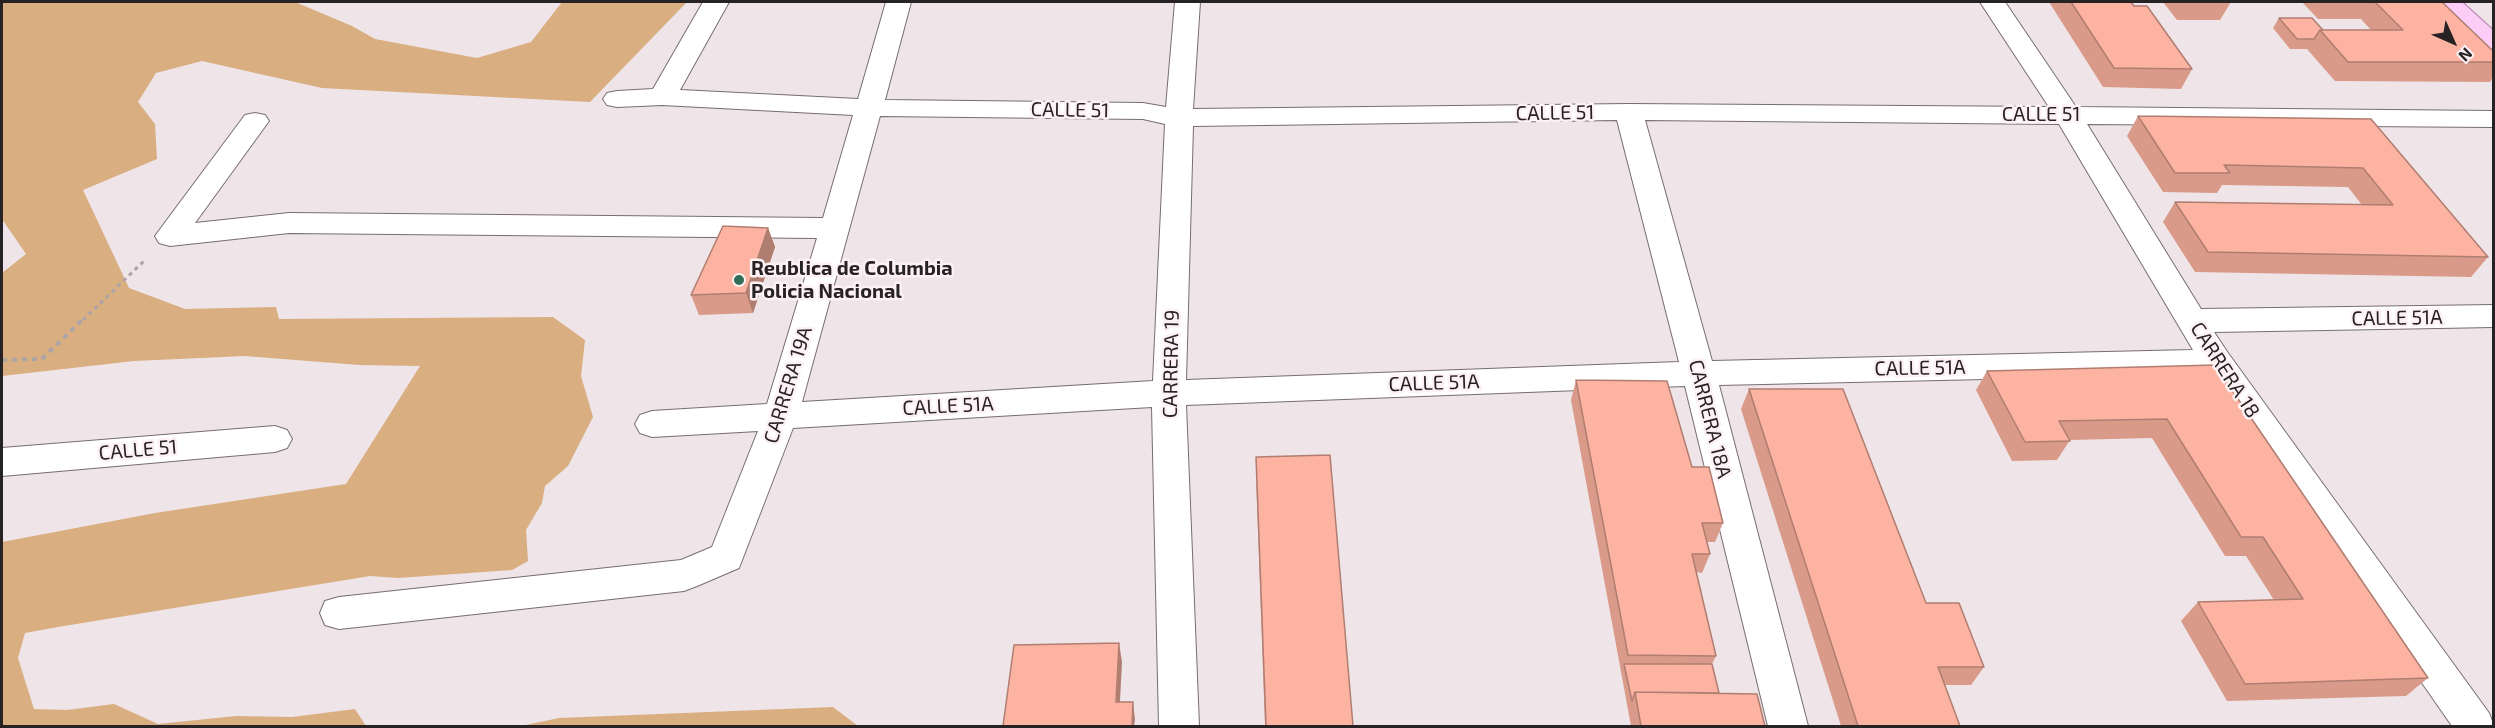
<!DOCTYPE html>
<style>
body{margin:0}
#map{position:relative;width:2495px;height:728px;overflow:hidden;background:#efe4e7;font-family:"Exo 2",sans-serif}
canvas{display:block}
.frame{position:absolute;inset:0;border:3px solid #272324;pointer-events:none}
.north{position:absolute;left:2423px;top:12px;width:60px;height:60px;-webkit-text-stroke:4px #fdf1f4;paint-order:stroke;rotate:135deg;font-size:16px;font-weight:700;line-height:24px;text-align:center;color:#272324}
.north::after{content:'';display:block;margin:auto;width:21px;height:27px;background:#272324;clip-path:polygon(50% 0,100% 100%,50% 72%,0 100%)}
</style>
<div id="map">
<canvas width="2495" height="728"></canvas>
<div class="frame"></div>
<div class="north">N</div>
</div>
<script>
const ctx = document.querySelector('canvas').getContext('2d');
ctx.lineJoin = 'round';
function fillPath(path, color) {
  ctx.fillStyle = color;
  ctx.fill(path, 'evenodd');
}
function toPath(rows) {
  const path = new Path2D();
  for (const r of rows) {
    path.moveTo(r[0], r[1]);
    for (let i = 2; i < r.length; i += 2) path.lineTo(r[i], r[i + 1]);
  }
  return path;
}
function strokePath(path, color, width, dash) {
  ctx.strokeStyle = color;
  ctx.lineWidth = width;
  ctx.lineCap = dash ? 'butt' : 'round';
  ctx.setLineDash(dash || []);
  ctx.stroke(path);
}
function label(font, color, halo, rows, align = 'center') {
  ctx.font = font + ' "Exo 2",sans-serif';
  ctx.lineWidth = 5;
  ctx.setLineDash([]);
  ctx.textBaseline = 'middle';
  ctx.strokeStyle = halo;
  ctx.fillStyle = color;
  for (const [text, x, y, turn = 0] of rows) {
    ctx.save();
    ctx.translate(x, y);
    ctx.rotate((+turn || 0) * Math.PI / 180);
    ctx.textAlign = isNaN(turn) ? turn : align;
    if (halo) ctx.strokeText(text, 0, 0);
    ctx.fillText(text, 0, 0);
    ctx.restore();
  }
}
fillPath(toPath([
 [2,2,295,2,352,26,375,39,477,58,531,42,562,2,687,2,590,102,322,88,202,61,156,73,138,102,155,124,157,159,83,190,129,288,185,309,276,307,279,319,553,317,585,340,581,376,593,417,568,466,545,486,542,503,526,530,528,561,512,570,398,578,370,576,58,627,25,633,18,658,34,709,67,710,114,704,158,724,236,716,292,717,355,709,366,726,2,726,2,542,155,513,346,484,420,366,359,365,245,356,134,361,2,376,2,273,26,254,2,219],
 [833,707,858,726,521,726,559,718]
]), '#d9ae80');
const minor = toPath([
 [703,2,729,2,680,90,858,99,886,2,911,2,885,100,1143,103,1166,107,1175,2,1200,2,1193,109,1629,104,2049,107,1980,2,2005,2,2076,107,2494,111,2494,127,2087,124,2201,309,2494,305,2494,327,2214,332,2228,353,2489,713,2494,726,2452,726,2207,374,1719,385,1808,726,1768,726,1685,386,1186,405,1199,726,1159,726,1152,407,793,428,739,568,697,586,684,591,339,629,325,625,320,613,325,601,339,597,681,560,712,547,758,431,652,437,640,433,635,424,640,415,652,411,767,404,817,238,289,233,170,246,159,243,155,236,245,115,255,113,265,115,269,121,195,223,289,213,823,218,853,115,662,105,617,107,607,105,603,99,607,93,617,91,653,89,703,2],
 [880,116,1143,119,1165,124,1153,381,802,402,880,116],
 [1617,120,1679,362,1186,380,1193,126,1617,120],
 [1645,120,2059,124,2193,350,1712,361,1645,120],
 [275,426,287,430,292,439,287,448,275,452,2,476,2,448,275,426]
]);
const major = toPath([
 [2435,2,2462,2,2494,31,2494,53,2485,51,2435,2]
]);
strokePath(minor, '#776d6f', 2);
strokePath(major, '#af7caa', 2);
strokePath(toPath([
 [83,320,146,259]
]), '#ada4a6', 3, [4, 4]);
strokePath(toPath([
 [2,360,42,359,84,318]
]), '#ada4a6', 4, [5, 5]);
fillPath(minor, '#fff');
fillPath(major, '#fbcdf7');
fillPath(toPath([
 [2049,2,2131,2,2192,69,2181,89,2103,87],
 [2163,2,2231,2,2220,20,2177,20],
 [2302,2,2442,2,2493,51,2493,77,2490,82,2335,81,2307,49,2290,49,2273,28,2279,18,2323,30,2371,30,2361,19,2318,19],
 [2138,116,2371,119,2488,257,2471,277,2195,272,2163,222,2175,202,2362,205,2348,187,2222,185,2217,193,2163,192,2127,136],
 [768,228,775,247,753,313,699,315,691,295],
 [2215,365,2428,678,2406,696,2227,701,2181,621,2198,602,2274,600,2246,556,2225,556,2152,438,2070,440,2057,460,2012,461,1976,390,1987,371],
 [1576,380,1692,467,1723,523,1715,542,1707,542,1710,554,1702,573,1696,572,1716,656,1712,664,1719,693,1765,726,1631,726,1571,400],
 [1749,389,1926,603,1984,667,1971,685,1945,685,1960,726,1841,726,1741,409],
 [1256,457,1353,726,1265,726,1256,476]
]), '#d99a8a');
fillPath(toPath([
 [768,228,775,247,753,313,746,293],
 [1119,643,1122,662,1119,720,1116,702],
 [1133,702,1135,720,1134,726,1132,726]
]), '#b07d71');
const building = toPath([
 [2071,2,2131,2,2134,6,2147,6,2192,69,2114,68,2071,2],
 [2375,2,2442,2,2493,51,2493,62,2348,62,2320,30,2403,30,2375,2],
 [2279,18,2312,18,2323,30,2320,30,2314,39,2297,39,2279,18],
 [2138,116,2371,119,2488,257,2208,252,2175,202,2393,205,2363,168,2224,165,2230,173,2175,173,2138,116],
 [723,226,768,228,746,293,691,295,723,226],
 [2215,365,2428,678,2245,684,2198,602,2303,599,2263,537,2241,537,2167,419,2059,421,2070,441,2025,442,1987,371,2215,365],
 [1576,380,1667,381,1692,467,1709,467,1723,523,1702,523,1710,554,1692,554,1716,656,1628,655,1576,380],
 [1749,389,1843,389,1926,603,1959,603,1984,667,1938,667,1960,726,1858,726,1749,389],
 [1330,455,1353,726,1266,726,1256,457,1330,455],
 [1119,643,1116,702,1133,702,1132,726,1003,726,1014,645,1119,643],
 [1624,664,1712,664,1719,693,1635,692,1632,701,1624,664],
 [1635,692,1757,694,1765,726,1641,726,1635,692]
]);
fillPath(building, '#fcb3a1');
strokePath(building, '#b07d71', 1.5);
for (const [x, y, r, color] of [
 [739,280,6,"#336d57"]
]) {
  const dot = new Path2D();
  dot.arc(x, y, r, 0, 2 * Math.PI);
  ctx.fillStyle = color;
  ctx.fill(dot);
  strokePath(dot, '#fdf1f4', 2);
}
label('20px', '#272324', '#fdf1f4', [
 ["CALLE 51",1070,110,1],
 ["CALLE 51",1555,113,-1],
 ["CALLE 51",2041,114],
 ["CALLE 51A",2397,318,-1],
 ["CARRERA 19",1171,364,-89],
 ["CALLE 51A",1920,368,-1],
 ["CARRERA 18",2225,370,57],
 ["CALLE 51A",1434,383,-2],
 ["CARRERA 19A",788,385,-73],
 ["CALLE 51A",948,406,-3],
 ["CARRERA 18A",1710,419,76],
 ["CALLE 51",138,450,-5]
]);
label('bold 20px', '#272324', '#fdf1f4', [
 ["Reublica de Columbia",751,268],
 ["Policia Nacional",751,291]
], 'left');
</script>
